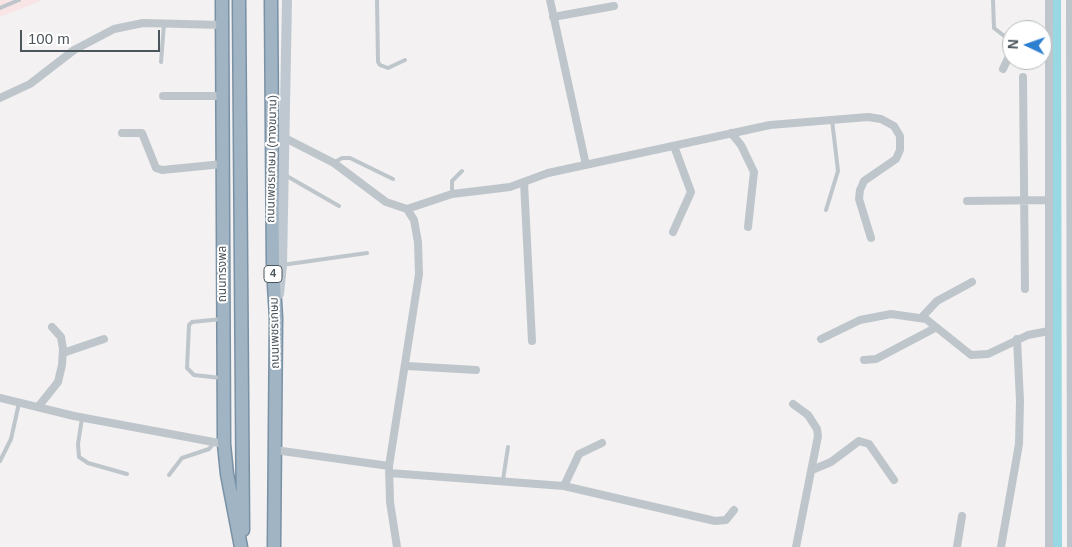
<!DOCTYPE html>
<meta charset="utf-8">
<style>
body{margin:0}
#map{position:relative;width:1072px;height:547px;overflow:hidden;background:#f3f1f1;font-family:Helvetica,sans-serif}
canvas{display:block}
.north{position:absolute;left:1002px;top:20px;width:50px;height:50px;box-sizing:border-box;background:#fff;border:1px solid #b7bbbe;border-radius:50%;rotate:273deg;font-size:14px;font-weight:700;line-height:20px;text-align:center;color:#4b555c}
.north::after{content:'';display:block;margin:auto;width:18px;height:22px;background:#2d80d0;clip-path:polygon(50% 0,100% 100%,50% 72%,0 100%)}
.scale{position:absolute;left:20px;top:30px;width:140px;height:22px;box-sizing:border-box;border:2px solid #4b555c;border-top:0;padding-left:6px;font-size:15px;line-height:18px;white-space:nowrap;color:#4b555c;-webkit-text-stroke:4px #fff;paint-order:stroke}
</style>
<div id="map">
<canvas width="1072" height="547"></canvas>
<div class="north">N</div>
<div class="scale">100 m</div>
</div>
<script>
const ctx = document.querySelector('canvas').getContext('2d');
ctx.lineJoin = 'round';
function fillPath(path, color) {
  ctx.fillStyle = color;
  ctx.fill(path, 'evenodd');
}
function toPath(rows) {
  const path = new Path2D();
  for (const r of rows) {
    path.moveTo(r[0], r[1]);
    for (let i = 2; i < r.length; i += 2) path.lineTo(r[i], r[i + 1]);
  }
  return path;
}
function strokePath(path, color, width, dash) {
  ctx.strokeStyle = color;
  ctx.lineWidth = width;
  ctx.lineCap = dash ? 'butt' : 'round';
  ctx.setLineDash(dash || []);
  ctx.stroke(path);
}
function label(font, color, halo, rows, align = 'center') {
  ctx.font = font + ' Helvetica,"Noto Sans Thai",sans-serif';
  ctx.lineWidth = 4;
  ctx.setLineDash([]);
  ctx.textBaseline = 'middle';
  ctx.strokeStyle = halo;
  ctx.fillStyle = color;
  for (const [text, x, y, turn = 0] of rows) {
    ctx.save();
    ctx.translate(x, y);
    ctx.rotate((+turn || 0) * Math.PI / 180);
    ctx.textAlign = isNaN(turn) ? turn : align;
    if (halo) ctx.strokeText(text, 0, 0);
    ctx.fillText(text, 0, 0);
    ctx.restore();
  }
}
fillPath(toPath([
 [0,0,43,0,0,17]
]), '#f9e5e5');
strokePath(toPath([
 [1056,0,1057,547]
]), '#97d8e3', 10);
const trunk = toPath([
 [222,0,224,444,227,474,241,547],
 [239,0,243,530],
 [271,0,273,268,276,318,274,547]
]);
strokePath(trunk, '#7991a5', 15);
strokePath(toPath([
 [377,0,378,62,380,65,388,68,405,60],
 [993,0,994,28,1003,35,1012,36],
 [0,8,19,0],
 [161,62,164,24],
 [335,162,342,158,350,158,393,179],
 [285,175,339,206],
 [452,194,452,181,462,171],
 [826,210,838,171,832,120],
 [282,265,367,253],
 [221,378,194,375,187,368,189,325,192,322,222,319],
 [82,418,78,444,79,457,88,463,127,474],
 [0,461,11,439,19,403],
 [169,475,182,458,209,449,214,443],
 [503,480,508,447]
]), '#bec6cc', 4);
strokePath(toPath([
 [550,0,586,165],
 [1070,0,1071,547],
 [553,17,614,6],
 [1003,69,1012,50],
 [1023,77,1025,289],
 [163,96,222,96],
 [0,98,30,84,74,50,114,29,143,23,222,25],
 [122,133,142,133,156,168,162,170,223,164],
 [731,133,741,145,754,172,748,227],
 [285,138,334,163,386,202,407,209,452,194,510,187,548,173,770,125,868,117,881,119,894,126,900,136,900,150,896,159,864,181,860,190,859,199,871,238],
 [524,182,532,341],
 [967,201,1049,200],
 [673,232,691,192,674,146],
 [922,317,937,301,972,282],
 [821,339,860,320,891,314,926,319,971,355,988,354,1028,335,1049,331],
 [63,353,104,339],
 [864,360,876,359,935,328],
 [407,366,476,370],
 [0,398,74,416,224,444],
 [793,404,808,415,817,429,818,436,796,547],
 [38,407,58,382,62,365,63,349,61,337,52,327],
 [275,450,389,466],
 [812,470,831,462,859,441,869,444,894,480],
 [389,473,564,486,579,454,602,443],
 [564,486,715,521,726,520,734,510],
 [397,547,390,502,389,466,419,274,418,242,414,220,407,209],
 [957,547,962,516],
 [1001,547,1019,444,1020,401,1017,339],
 [1049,547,1049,0]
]), '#bec6cc', 8);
strokePath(toPath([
 [279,294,282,265,287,0]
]), '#bfc8d0', 10);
strokePath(trunk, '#a1b4c3', 12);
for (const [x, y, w] of [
 [273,274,18]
]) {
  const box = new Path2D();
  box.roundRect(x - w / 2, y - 8.5, w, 17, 4);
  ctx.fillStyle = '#fff';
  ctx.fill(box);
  strokePath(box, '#4b555c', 1);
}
label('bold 11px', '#4b555c', null, [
 ["4",273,274]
]);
label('12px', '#4b555c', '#fff', [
 ["ถนนเพชรเกษม (ทางขนาน)",272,159,-89],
 ["ถนนทรงพล",223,274,-90],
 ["ถนนเพชรเกษม",275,333,-91]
]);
</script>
